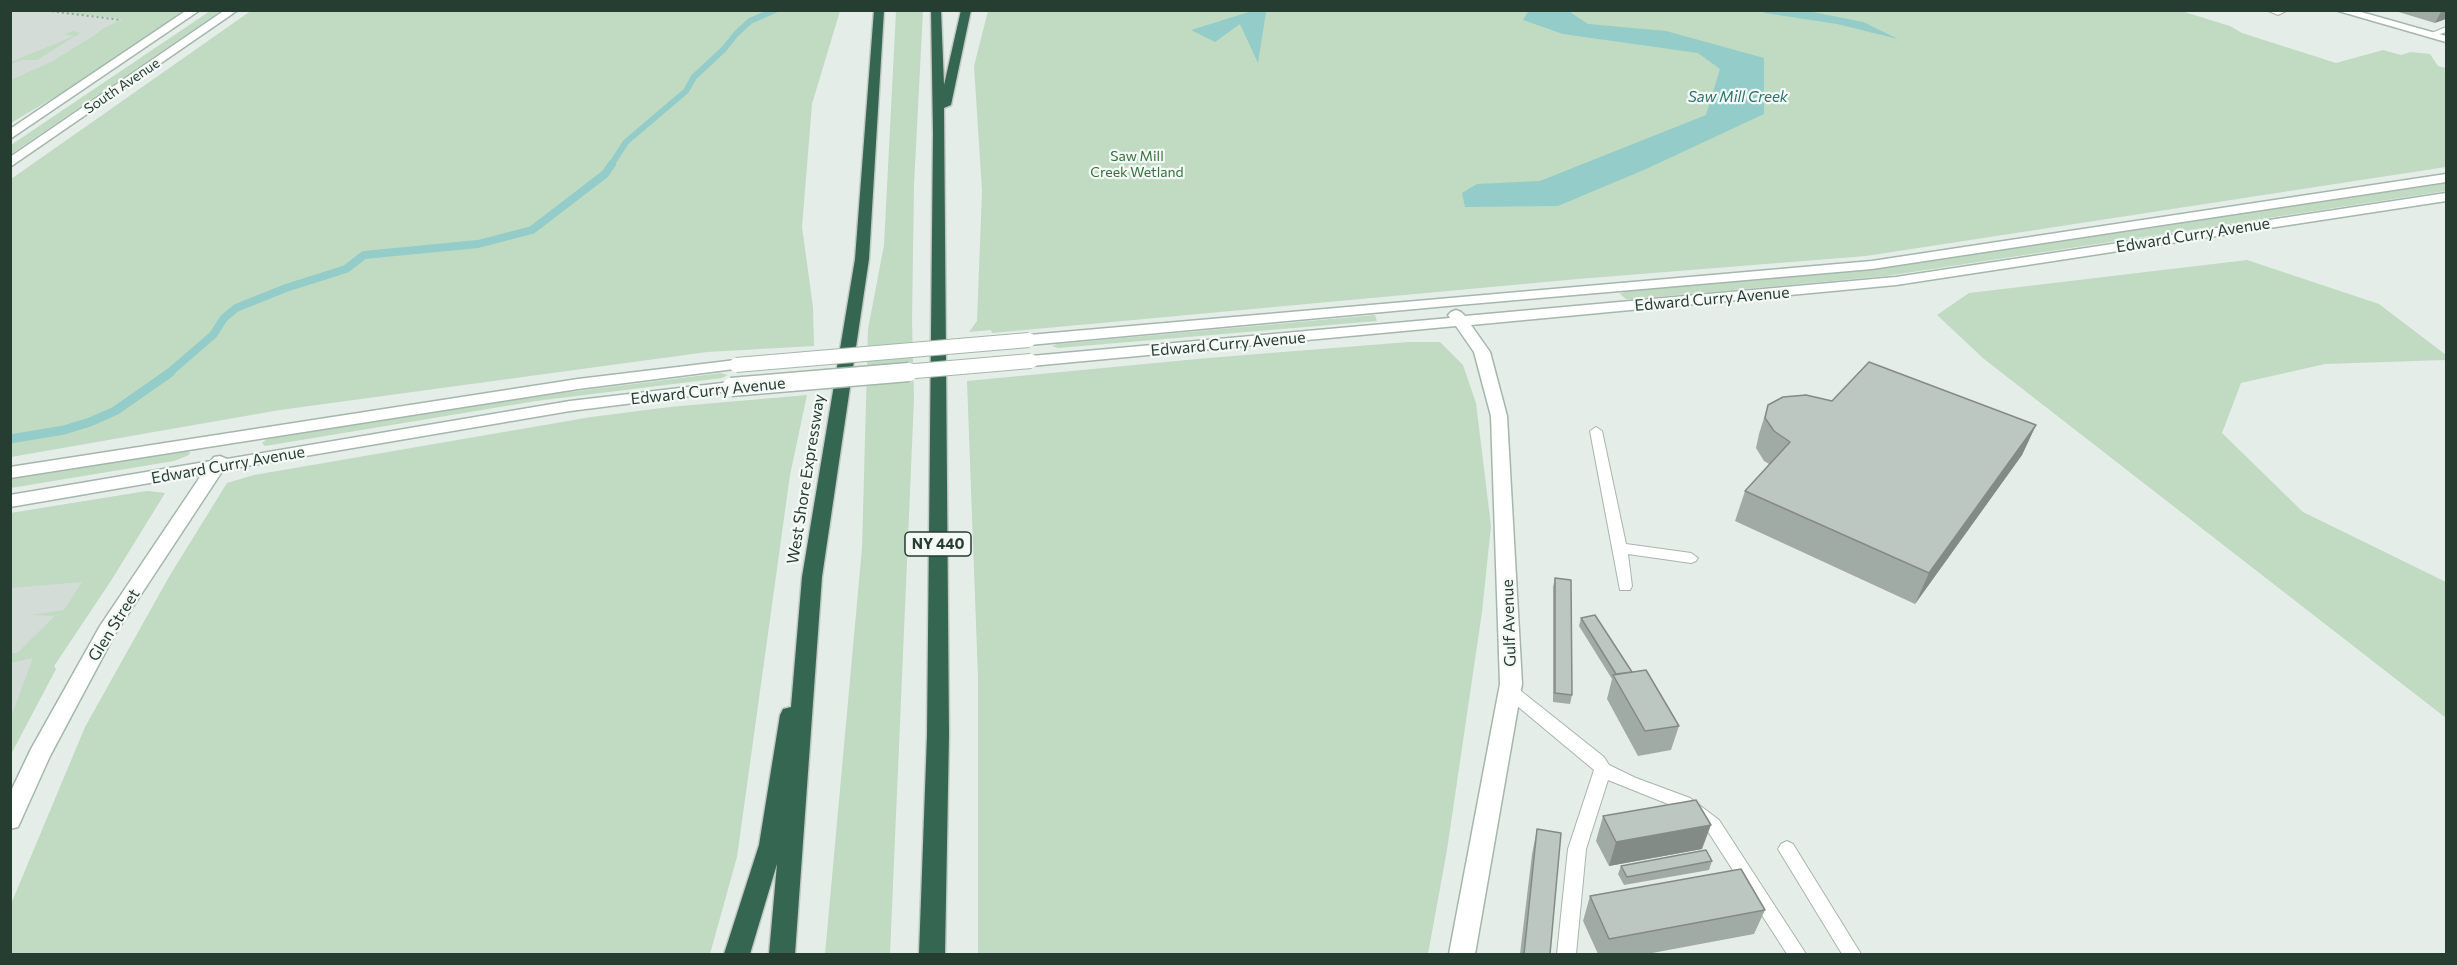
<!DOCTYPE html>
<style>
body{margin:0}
#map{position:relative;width:2457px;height:965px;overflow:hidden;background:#e5ede8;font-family:Commissioner,sans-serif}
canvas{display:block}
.frame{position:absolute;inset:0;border:12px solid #263d32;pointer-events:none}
</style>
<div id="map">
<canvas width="2457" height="965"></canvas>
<div class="frame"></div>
</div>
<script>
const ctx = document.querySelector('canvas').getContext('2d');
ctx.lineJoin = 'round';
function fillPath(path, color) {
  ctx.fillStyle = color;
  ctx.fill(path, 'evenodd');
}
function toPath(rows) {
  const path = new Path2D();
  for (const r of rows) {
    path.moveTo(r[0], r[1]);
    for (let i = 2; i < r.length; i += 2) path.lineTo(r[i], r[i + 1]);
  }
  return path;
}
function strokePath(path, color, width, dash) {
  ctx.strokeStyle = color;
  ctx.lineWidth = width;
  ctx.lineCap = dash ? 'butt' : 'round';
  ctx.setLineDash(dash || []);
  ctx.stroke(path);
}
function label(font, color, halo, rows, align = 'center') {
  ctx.font = font + ' Commissioner,sans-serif';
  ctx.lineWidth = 4.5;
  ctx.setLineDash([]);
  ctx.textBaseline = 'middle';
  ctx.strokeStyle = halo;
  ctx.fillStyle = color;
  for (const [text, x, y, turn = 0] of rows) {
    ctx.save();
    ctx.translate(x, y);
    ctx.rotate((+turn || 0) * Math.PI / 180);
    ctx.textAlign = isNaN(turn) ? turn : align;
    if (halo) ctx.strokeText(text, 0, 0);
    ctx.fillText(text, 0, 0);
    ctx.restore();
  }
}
fillPath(toPath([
 [11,11,181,11,11,118],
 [147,491,165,493,112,579,54,666,56,669,11,754,11,513]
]), '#d3dcd6');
fillPath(toPath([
 [252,10,840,11,812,104,802,227,813,307,814,346,707,352,280,410,11,457,11,179],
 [2178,10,2230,26,2242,33,2336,63,2383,50,2401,55,2411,52,2430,54,2438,66,2446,68,2446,167,1866,256,1578,279,992,333,991,330,969,332,977,321,982,191,974,66,988,11],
 [52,11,189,11,87,78,11,123,11,80,53,61,98,33,102,29,123,19],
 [210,11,221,11,11,154,11,145],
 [896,11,923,11,914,185,912,320,914,399,890,954,825,954,862,548,868,329,884,245],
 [73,31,80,33,37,60,22,60,11,64,11,62,74,36,64,34],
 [2446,183,2446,191,1886,276,1635,299,1626,299,1620,294,1625,291,1904,265],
 [2247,260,2379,304,2446,355,2446,360,2325,364,2241,383,2222,433,2303,512,2446,582,2446,718,1984,359,1937,315,1969,293],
 [1375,315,1377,321,1058,348,1052,346,1057,344],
 [1408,342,1440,342,1463,365,1476,403,1491,526,1482,612,1447,850,1428,954,978,954,978,678,967,381,1208,358],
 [721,373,728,375,722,378,536,401,271,445,265,446,262,443,267,439,276,436,497,401],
 [807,395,790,475,737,857,710,954,11,954,11,904,85,727,170,575,227,483,254,475,591,417,669,407],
 [184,451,190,452,189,455,174,461,11,488,11,479],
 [147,491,165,493,112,579,54,666,56,669,11,754,11,717,33,658,11,663,11,653,17,653,55,616,31,615,64,610,82,582,11,588,11,513]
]), '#c0dbc2');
fillPath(toPath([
 [1529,10,1573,11,1570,12,1588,24,1666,31,1764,58,1764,114,1646,169,1558,206,1465,207,1462,193,1477,184,1540,181,1706,115,1720,69,1698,53,1563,34,1523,20],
 [1247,11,1276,11,1266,12,1258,63,1240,24,1215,42,1191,30,1249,12],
 [1762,11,1808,11,1863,22,1898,39,1837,24,1765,13]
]), '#93ccc8');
strokePath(toPath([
 [611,165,626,142,686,91,694,77,724,49,736,34,750,21,775,10]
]), '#93ccc8', 6);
strokePath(toPath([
 [169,373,213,335,224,318,236,308,286,288,346,269,364,255,478,244,532,230,605,174,612,164]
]), '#93ccc8', 8);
strokePath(toPath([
 [10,439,64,430,90,422,115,411,171,372]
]), '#93ccc8', 9);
const lane = toPath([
 [2266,10,2288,10,2278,15,2266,10],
 [2446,27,2446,32,2431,37,2427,35,2446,27],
 [1596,427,1602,431,1626,544,1691,553,1698,558,1696,561,1691,563,1628,554,1632,586,1630,590,1620,590,1590,431,1596,427],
 [1510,685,1516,687,1604,757,1609,765,1636,778,1690,798,1719,820,1806,954,1787,954,1707,830,1678,808,1608,780,1586,849,1576,954,1557,954,1568,849,1594,770,1504,695,1502,691,1504,687,1510,685],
 [1787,841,1793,844,1861,954,1842,954,1778,849,1781,844,1787,841]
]);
const secondary = toPath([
 [187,10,200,10,10,139,10,129,187,10],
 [225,10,238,10,10,167,10,157,225,10],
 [2335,10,2354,10,2446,36,2446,42,2335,10],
 [2446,174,2446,182,1872,269,1447,306,1029,345,1021,340,1029,335,1872,261,2446,174],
 [2446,193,2446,201,1896,285,1471,325,1490,352,1507,416,1522,684,1475,954,1449,954,1500,684,1491,416,1474,352,1456,326,1031,366,1023,361,1031,356,1450,318,1448,315,1451,312,1456,310,1461,312,1465,316,1896,277,2446,193],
 [736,360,744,365,742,368,578,389,10,478,10,467,578,379,736,360],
 [731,382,739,387,737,390,570,411,223,470,115,634,50,756,18,827,10,829,10,793,31,749,100,626,202,474,10,507,10,495,211,461,214,457,220,456,227,459,570,401,731,382]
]);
const highway = toPath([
 [874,10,884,10,869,259,822,577,795,954,769,954,777,864,750,954,724,954,759,845,780,715,783,709,791,707,802,577,855,259,874,10],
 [931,10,941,10,944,85,961,10,971,10,951,105,944,108,949,735,945,954,919,954,927,735,933,133,931,10]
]);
strokePath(lane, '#a8b5ae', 2);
strokePath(secondary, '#a4b7ad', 3);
strokePath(highway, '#c2c9c6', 3);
strokePath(toPath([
 [42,10,121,20]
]), '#89ad9a', 2, [2, 3]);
fillPath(lane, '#fff');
fillPath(secondary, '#fff');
fillPath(highway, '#356651');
const secondaryBridgeFar1 = toPath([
 [736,365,1029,340],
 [892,373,1031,361]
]);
const secondaryBridge = toPath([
 [731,387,909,372]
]);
strokePath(secondaryBridgeFar1, '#a4b7ad', 16, []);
strokePath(secondaryBridge, '#a4b7ad', 21, []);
strokePath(secondaryBridgeFar1, '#fff', 14);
strokePath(secondaryBridge, '#fff', 18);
fillPath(toPath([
 [2392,10,2446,10,2435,23],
 [1832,401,2036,425,2022,455,1915,604,1735,521,1745,491,1769,464,1764,461,1756,448,1759,434,1768,405],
 [1555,578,1572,695,1570,704,1553,702,1553,587],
 [1581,618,1632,672,1679,726,1671,750,1638,756,1607,699,1612,679,1579,626],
 [1603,816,1702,849,1609,866,1596,841],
 [1537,829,1550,954,1520,954,1532,854],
 [1712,861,1709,870,1624,885,1618,874,1621,866],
 [1590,896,1765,910,1754,934,1647,954,1598,954,1583,921]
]), '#a1aba5');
fillPath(toPath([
 [2442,10,2446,10,2446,19,2435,23],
 [2036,425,2022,455,1915,604,1929,573],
 [1711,825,1702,849,1609,866,1616,842]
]), '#838b86');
const building = toPath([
 [1869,362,2036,425,1929,573,1745,491,1790,442,1774,431,1765,418,1768,405,1783,397,1806,395,1832,401,1869,362],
 [1555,578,1571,580,1572,695,1555,693,1555,578],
 [1595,615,1632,672,1616,674,1581,618,1595,615],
 [1646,670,1679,726,1645,731,1613,675,1646,670],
 [1696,800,1711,825,1616,842,1603,816,1696,800],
 [1537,829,1561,833,1550,954,1524,954,1537,829],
 [1706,850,1712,861,1627,877,1621,866,1706,850],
 [1741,869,1765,910,1609,939,1590,896,1741,869]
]);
fillPath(building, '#bbc7c0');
strokePath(building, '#838b86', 1.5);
label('14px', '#263d32', '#f5f9f6', [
 ["South Avenue",122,86,-34]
]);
label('14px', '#34703e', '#f5f9f6', [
 ["Saw Mill",1137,156],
 ["Creek Wetland",1137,172]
]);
label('italic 15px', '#26736f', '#f5f9f6', [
 ["Saw Mill Creek",1738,97]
]);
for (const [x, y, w] of [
 [938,544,66]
]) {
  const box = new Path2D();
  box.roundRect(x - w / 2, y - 12, w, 24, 4.5);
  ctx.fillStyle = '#f5f9f6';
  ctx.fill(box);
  strokePath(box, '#263d32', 1.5);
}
label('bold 15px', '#263d32', null, [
 ["NY 440",938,544]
]);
label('16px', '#263d32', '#f5f9f6', [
 ["Edward Curry Avenue",2193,235,-9],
 ["Edward Curry Avenue",1712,299,-5],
 ["Edward Curry Avenue",1228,344,-5],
 ["Edward Curry Avenue",708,391,-6],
 ["Edward Curry Avenue",228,465,-10],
 ["West Shore Expressway",806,479,-81],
 ["Gulf Avenue",1509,623,-92],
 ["Glen Street",114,625,-58]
]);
</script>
